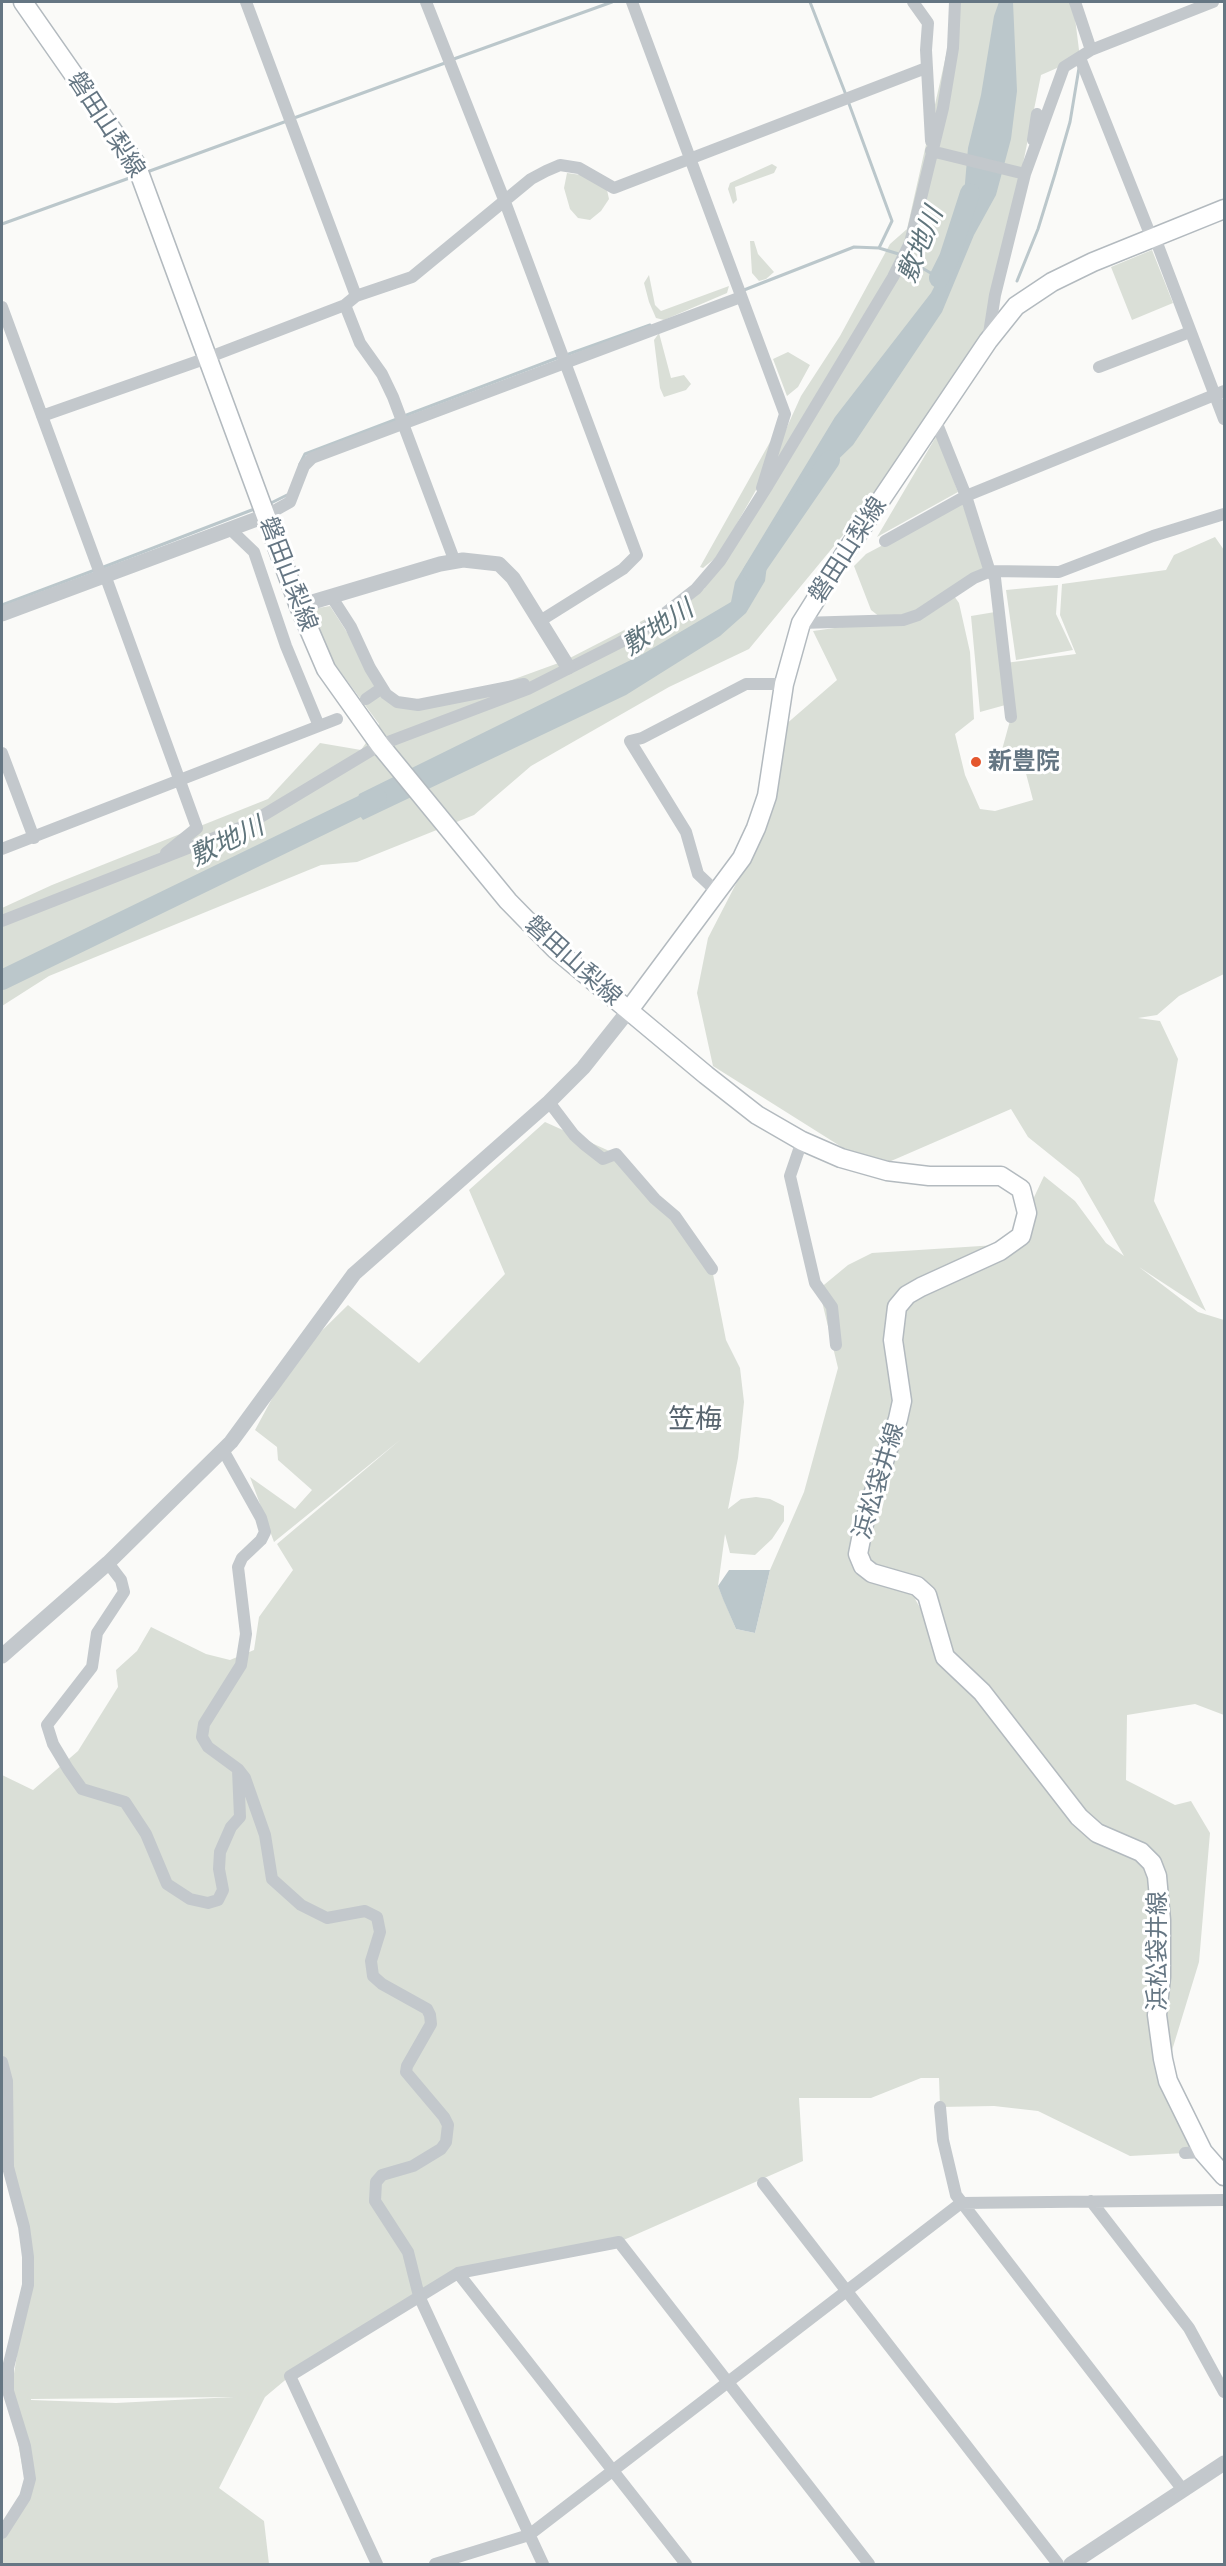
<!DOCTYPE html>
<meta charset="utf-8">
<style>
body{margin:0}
#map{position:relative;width:1226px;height:2566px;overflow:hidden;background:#fafaf8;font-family:"Alegreya Sans",sans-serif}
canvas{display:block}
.frame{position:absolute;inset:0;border:3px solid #657683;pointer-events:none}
</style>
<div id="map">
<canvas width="1226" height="2566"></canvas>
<div class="frame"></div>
</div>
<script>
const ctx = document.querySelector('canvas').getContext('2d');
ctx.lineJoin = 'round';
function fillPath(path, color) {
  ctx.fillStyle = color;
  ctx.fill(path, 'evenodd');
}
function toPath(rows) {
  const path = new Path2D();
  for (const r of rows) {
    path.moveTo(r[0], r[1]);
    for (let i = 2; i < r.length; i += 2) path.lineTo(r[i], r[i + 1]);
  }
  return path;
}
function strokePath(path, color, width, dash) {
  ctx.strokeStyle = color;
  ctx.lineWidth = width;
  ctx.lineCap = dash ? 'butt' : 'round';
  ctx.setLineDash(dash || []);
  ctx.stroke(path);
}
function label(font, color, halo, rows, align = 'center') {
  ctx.font = font + ' "Alegreya Sans","Noto Sans JP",sans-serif';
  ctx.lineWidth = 6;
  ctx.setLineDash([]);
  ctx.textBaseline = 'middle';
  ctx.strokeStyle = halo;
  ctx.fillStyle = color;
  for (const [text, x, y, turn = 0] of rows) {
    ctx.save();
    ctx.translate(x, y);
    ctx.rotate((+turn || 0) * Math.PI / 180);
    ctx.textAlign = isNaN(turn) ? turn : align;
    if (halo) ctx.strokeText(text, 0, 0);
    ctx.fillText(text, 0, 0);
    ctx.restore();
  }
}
fillPath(toPath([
 [958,2,1073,2,1080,58,1041,75,989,331,919,443,749,649,669,687,531,766,474,815,357,862,321,865,49,976,2,1006,2,908,52,885,268,799,320,743,361,750,379,724,331,659,312,609,330,606,393,703,465,697,564,661,704,589,775,470,764,476,719,555,703,568,700,567,770,442,768,469,801,396,840,336,890,244,907,229],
 [772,164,777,167,774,173,735,187,737,200,733,204,728,189,730,183],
 [567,173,588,176,607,190,609,199,601,211,590,220,578,218,570,209,564,188],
 [750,241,754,241,758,254,774,272,766,279,759,281,752,273],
 [1152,250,1173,303,1132,320,1111,267],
 [649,275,655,305,661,311,729,286,727,293,664,320,656,318,649,302,644,283],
 [659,333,671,378,684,375,691,384,686,390,664,397,660,388,654,340],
 [788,352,810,365,798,387,787,396,773,359],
 [937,435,958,492,877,537],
 [962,503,989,569,952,593,959,603,970,652,974,719,955,734,965,775,980,809,995,811,1033,800,1020,751,1000,757,1011,717,1009,704,980,712,971,616,995,612,1005,663,1076,654,1060,615,1062,584,1166,570,1174,555,1215,537,1224,550,1224,974,1179,996,1157,1015,1138,1018,1160,1021,1178,1059,1154,1201,1206,1311,1139,1267,1198,1312,1224,1320,1224,1715,1195,1704,1127,1715,1126,1780,1175,1805,1191,1801,1210,1833,1199,1962,1166,2070,1203,2152,1130,2156,1038,2111,994,2106,940,2107,939,2078,921,2078,871,2098,799,2098,803,2161,619,2242,537,2258,439,2284,290,2376,265,2397,219,2488,264,2521,269,2564,2,2564,2,2523,27,2492,10,2399,28,2285,16,2197,2,2142,2,1775,33,1790,78,1751,118,1687,116,1670,137,1651,151,1627,206,1654,230,1660,254,1650,259,1617,293,1570,277,1544,400,1440,274,1542,250,1477,295,1509,312,1490,278,1460,277,1447,255,1430,294,1358,348,1305,419,1363,505,1274,469,1190,545,1122,616,1154,712,1269,726,1340,740,1368,744,1402,738,1458,728,1509,741,1499,756,1497,770,1499,784,1506,784,1521,772,1539,755,1555,730,1553,725,1534,718,1586,736,1629,755,1633,770,1570,804,1492,838,1368,819,1289,848,1265,872,1253,1012,1244,1044,1176,1075,1201,1106,1243,1124,1256,1079,1178,1028,1137,1011,1109,875,1168,713,1066,697,993,708,938,771,816,777,732,837,680,813,631,885,621,871,610,854,566,866,554],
 [915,1599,932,1608,953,1664],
 [234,2397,116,2403,31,2400,31,2399],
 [1058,585,1056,614,1073,650,1016,660,1006,590]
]), '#dadfd7');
fillPath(toPath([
 [999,2,1013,2,1017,91,1011,139,996,195,974,235,942,312,853,445,816,481,769,550,765,581,746,613,720,636,626,695,363,820,355,809,359,794,643,654,731,602,735,582,835,417,931,293,949,258,962,218,968,148,981,95,994,16],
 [729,1570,770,1570,755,1633,736,1629,723,1599,718,1586]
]), '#bbc7cb');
strokePath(toPath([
 [810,2,846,95],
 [451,60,612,2],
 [848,101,892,221,879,248],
 [294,118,445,63],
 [147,172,287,121],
 [2,224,135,176],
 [907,259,939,278],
 [1017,281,1038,229,1055,174,1070,122,1079,68],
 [744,290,854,247,879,248,902,255],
 [566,355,650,325],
 [404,416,560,357],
 [300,464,305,454,397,419],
 [269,504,287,495],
 [101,568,257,508],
 [2,605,95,570]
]), '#bbc7cb', 3);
strokePath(toPath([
 [939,278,949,258,970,193],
 [753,572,830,460],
 [2,980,377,798]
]), '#bbc7cb', 20);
const secondary = toPath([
 [23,2,136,164,299,606,326,669,380,745,508,901,555,949,706,1075,757,1115,802,1141,841,1158,887,1171,929,1176,1001,1176,1021,1189,1027,1213,1021,1236,1000,1251,921,1287,907,1295,897,1307,893,1340,902,1401,898,1419,865,1519,858,1554,863,1566,872,1573,917,1586,927,1595,945,1657,982,1692,1079,1817,1097,1833,1141,1852,1152,1863,1157,1876,1161,1920,1161,1977,1157,2015,1163,2059,1168,2081,1203,2152,1224,2176],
 [629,1010,742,858,756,828,767,796,784,684,801,623,845,553,988,341,1016,306,1052,282,1093,262,1224,209]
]);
strokePath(secondary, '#b3babf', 21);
strokePath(toPath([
 [246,2,356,296],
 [426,2,505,202,637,555,623,569,540,621],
 [632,2,785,414,762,488],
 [913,2,928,23,926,50,931,141],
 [1075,2,1091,50],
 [1080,58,1152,239],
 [1033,140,1037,114],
 [931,151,1025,174],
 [1155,238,1224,419],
 [345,305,360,343,382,374,393,397,455,562],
 [2,307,101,576],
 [988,340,995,295,1025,174,1064,67,1091,50,1213,2],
 [1099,367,1190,332],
 [42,416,207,358,345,305,356,296,412,277,531,179,546,171,560,165,579,168,614,188,926,68],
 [935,419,966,496,989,569,995,578,1011,717],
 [265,516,290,502,304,466,312,458,741,297],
 [230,529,254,552,286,646,319,726],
 [885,541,966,496,1224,391],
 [105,575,197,828,166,853],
 [331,596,351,627,370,668,386,694,397,702,418,705,524,684],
 [801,623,903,620,918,615,974,578,991,571,1059,572,1153,536,1224,514],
 [366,699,382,688],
 [2,753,34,838],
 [2,849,337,719],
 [717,892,698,874,686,832,630,741,642,738,746,684,784,684],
 [2,921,247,825,380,745,528,689,619,643,646,628,696,589,720,561,768,485,893,277,910,243,943,108,953,48,955,2],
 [549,1102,574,1135,585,1145,603,1159,616,1154,655,1199,675,1216,712,1269],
 [802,1141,790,1176,815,1283,832,1307,836,1345],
 [223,1450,261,1518,265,1532,261,1540,242,1558,238,1567,246,1634,241,1665,204,1724,202,1737,208,1747,238,1769,245,1778,265,1835,272,1879,301,1905,327,1918,365,1911,377,1917,380,1932,371,1961,373,1976,382,1984,427,2009,430,2015,431,2024,407,2066,406,2072,444,2117,448,2125,446,2142,441,2149,413,2166,382,2175,376,2182,375,2201,408,2252,419,2296,543,2564],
 [108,1563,121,1580,124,1592,97,1633,92,1667,47,1725,53,1744,68,1769,82,1789,125,1802,146,1834,167,1884,190,1899,208,1903,218,1900,223,1890,219,1869,220,1852,231,1827,240,1817,238,1770],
 [2,2062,7,2081,8,2167,24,2227,28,2257,28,2285,8,2368,8,2391,25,2446,30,2479,25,2497,2,2533],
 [940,2107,943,2140,956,2195,1183,2490],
 [1185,2153,1203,2152],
 [763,2183,1058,2564],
 [1091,2201,1189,2328,1224,2392],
 [458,2273,686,2564],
 [377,2564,290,2376,458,2273,619,2242,869,2564],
 [435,2564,529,2535,961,2203,1224,2200]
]), '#c3c8cc', 12);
strokePath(toPath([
 [299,606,440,564,463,560,499,564,513,578,568,667],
 [2,614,265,516],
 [2,1656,108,1563,231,1442,354,1274,549,1102,583,1068,629,1010],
 [1071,2564,1224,2463]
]), '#c3c8cc', 15);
strokePath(secondary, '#fff', 18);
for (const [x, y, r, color] of [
 [976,762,6,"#e4572e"]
]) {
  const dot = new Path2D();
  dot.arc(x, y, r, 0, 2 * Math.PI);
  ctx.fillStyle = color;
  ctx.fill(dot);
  strokePath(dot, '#fff', 2);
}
label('24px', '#657683', '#fff', [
 ["磐田山梨線",106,125,57],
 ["磐田山梨線",848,550,-57],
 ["磐田山梨線",288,574,69],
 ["磐田山梨線",573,961,42],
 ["浜松袋井線",879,1481,-73],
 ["浜松袋井線",1158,1951,-90]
]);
label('bold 24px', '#657683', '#fff', [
 ["新豊院",988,762]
], 'left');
label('italic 26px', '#60757c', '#fff', [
 ["敷地川",921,245,-68],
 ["敷地川",658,628,-33],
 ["敷地川",227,842,-26]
]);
label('27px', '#57646e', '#fff', [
 ["笠梅",695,1420]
]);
</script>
